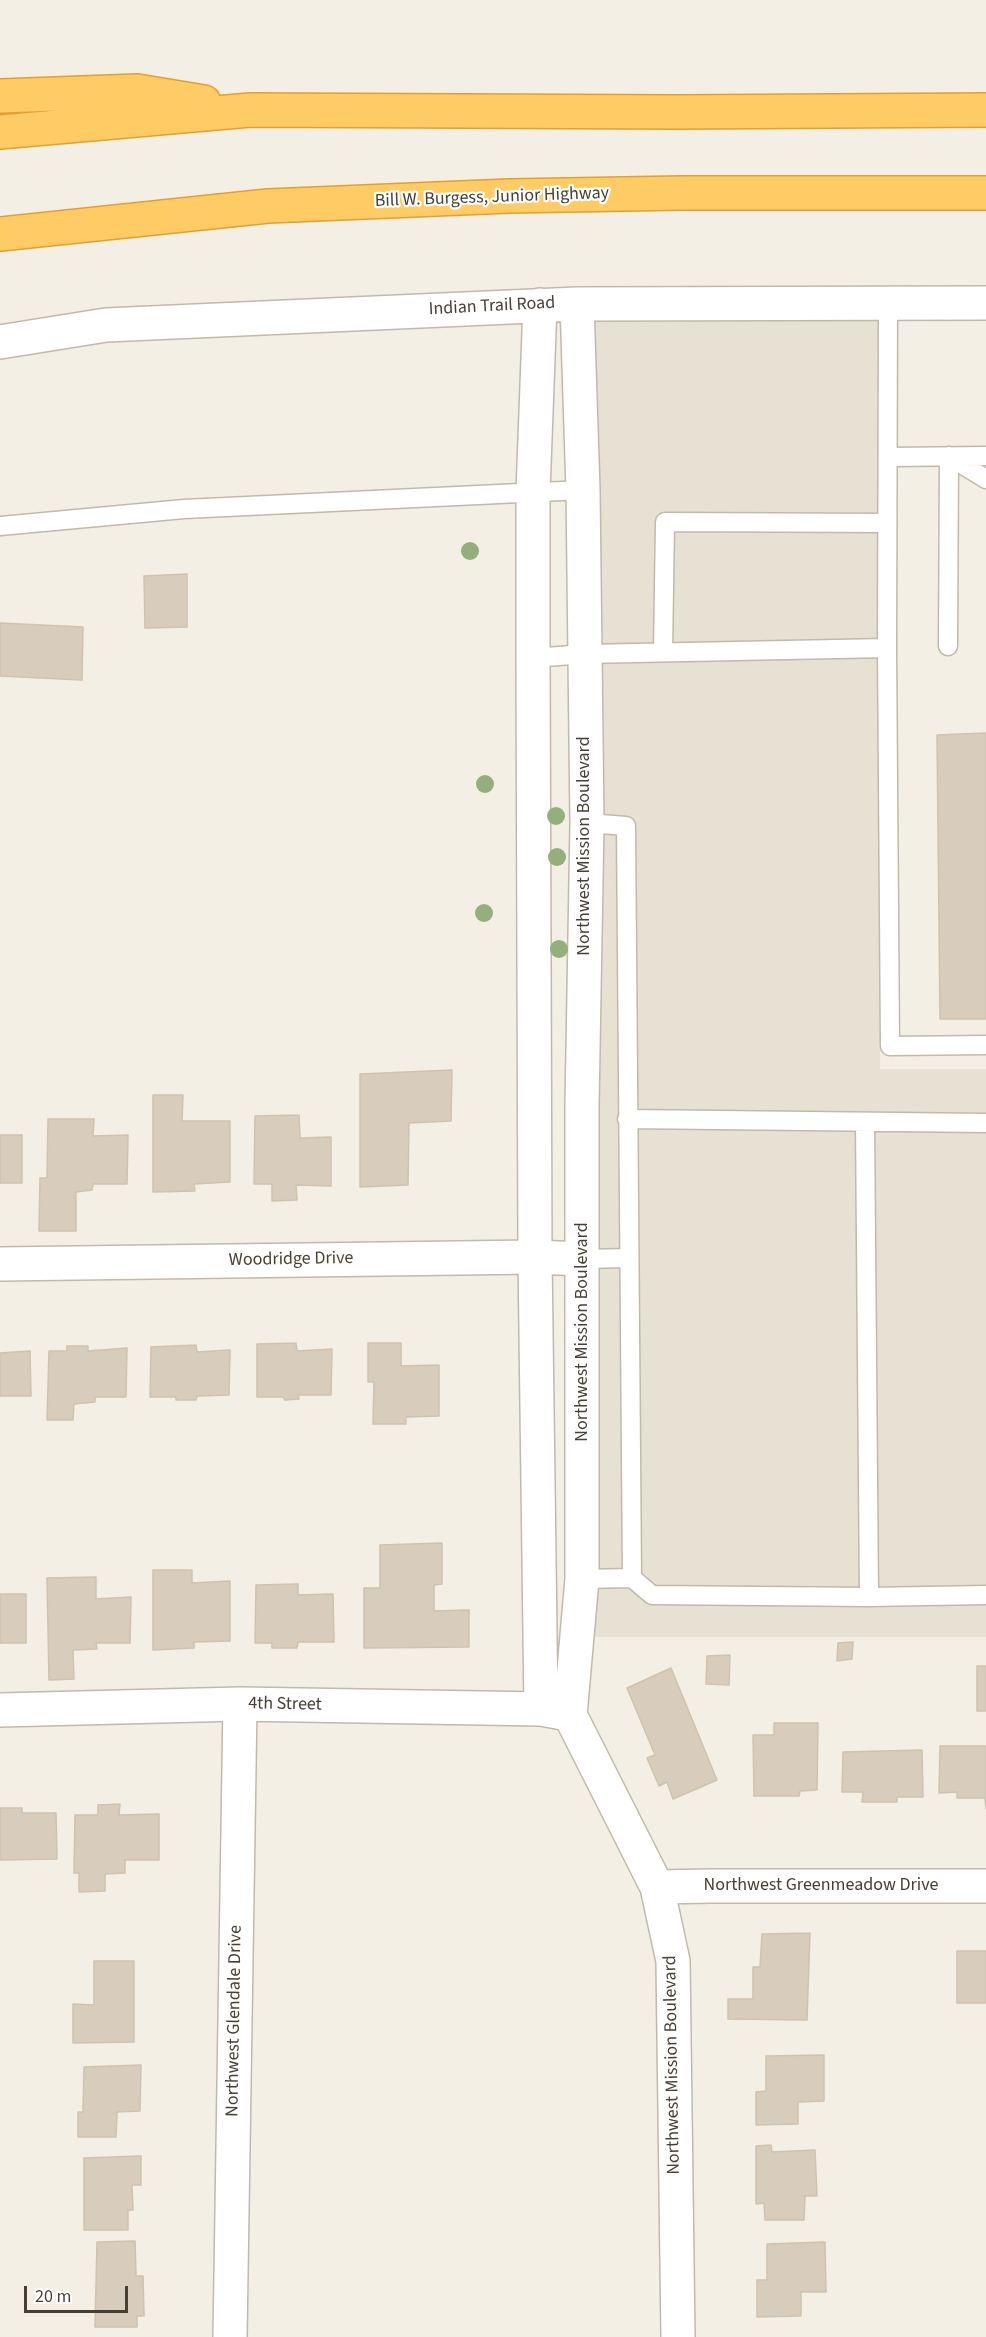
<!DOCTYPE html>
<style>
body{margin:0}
#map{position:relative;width:986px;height:2337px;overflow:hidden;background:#f3efe5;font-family:"Source Sans 3",sans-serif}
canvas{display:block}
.scale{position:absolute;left:24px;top:2286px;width:104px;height:27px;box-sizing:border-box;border:3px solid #463f34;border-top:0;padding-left:8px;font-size:18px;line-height:21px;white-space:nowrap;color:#463f34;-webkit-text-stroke:4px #fff;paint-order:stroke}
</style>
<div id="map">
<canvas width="986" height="2337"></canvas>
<div class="scale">20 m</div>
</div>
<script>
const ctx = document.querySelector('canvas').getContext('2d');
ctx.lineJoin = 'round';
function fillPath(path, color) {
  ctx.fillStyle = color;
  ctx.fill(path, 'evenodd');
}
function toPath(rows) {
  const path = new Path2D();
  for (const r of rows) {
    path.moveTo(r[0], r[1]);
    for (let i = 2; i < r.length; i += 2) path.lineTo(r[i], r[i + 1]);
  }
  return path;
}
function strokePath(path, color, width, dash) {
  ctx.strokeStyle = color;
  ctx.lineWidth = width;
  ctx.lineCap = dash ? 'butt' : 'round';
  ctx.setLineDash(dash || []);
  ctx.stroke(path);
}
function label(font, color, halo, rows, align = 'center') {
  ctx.font = font + ' "Source Sans 3",sans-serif';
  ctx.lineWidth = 4.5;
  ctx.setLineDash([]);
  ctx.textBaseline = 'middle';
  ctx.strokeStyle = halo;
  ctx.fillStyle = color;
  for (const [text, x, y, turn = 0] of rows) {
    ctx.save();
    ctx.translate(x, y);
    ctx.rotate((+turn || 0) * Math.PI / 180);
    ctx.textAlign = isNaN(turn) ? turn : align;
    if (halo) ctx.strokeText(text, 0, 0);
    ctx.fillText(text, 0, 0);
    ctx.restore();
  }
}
fillPath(toPath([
 [577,304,888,304,880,1069,986,1069,986,1637,577,1637]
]), '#e7e1d3');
const building = toPath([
 [187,574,187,627,145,628,144,576,187,574],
 [0,623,83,627,82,680,0,676,0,623],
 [986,733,986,1019,940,1019,937,735,986,733],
 [452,1070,451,1121,409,1123,408,1185,360,1187,360,1074,452,1070],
 [153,1095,183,1095,182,1121,230,1121,230,1182,194,1184,195,1191,153,1192,153,1095],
 [299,1115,300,1138,331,1137,331,1186,296,1185,297,1200,272,1201,272,1184,254,1184,255,1116,299,1115],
 [48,1119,94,1119,93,1136,128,1135,127,1184,93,1184,92,1190,76,1192,76,1231,39,1231,40,1178,47,1178,48,1119],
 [0,1135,22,1135,22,1183,0,1183,0,1135],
 [296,1343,297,1351,332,1349,331,1395,298,1395,299,1399,285,1400,283,1397,257,1397,257,1344,296,1343],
 [368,1343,401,1343,401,1366,439,1365,439,1416,406,1417,406,1424,373,1424,374,1382,368,1382,368,1343],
 [196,1345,197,1352,230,1350,229,1395,197,1396,196,1400,176,1400,176,1397,150,1397,151,1347,196,1345],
 [67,1346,88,1346,88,1351,127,1348,126,1397,95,1397,95,1402,74,1404,73,1420,47,1420,49,1351,67,1351,67,1346],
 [30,1351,31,1396,0,1396,0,1353,30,1351],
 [442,1543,442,1584,434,1585,434,1611,469,1610,469,1647,364,1648,364,1588,380,1588,380,1545,442,1543],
 [153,1570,192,1570,192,1583,230,1581,230,1641,194,1642,194,1648,153,1650,153,1570],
 [96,1577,96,1599,131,1597,130,1643,96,1643,97,1649,73,1650,74,1679,49,1680,47,1578,96,1577],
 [298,1584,298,1595,333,1594,334,1642,298,1642,297,1648,272,1648,272,1643,255,1643,256,1585,298,1584],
 [0,1594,26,1594,26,1643,0,1643,0,1594],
 [853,1642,852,1659,837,1661,838,1643,853,1642],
 [730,1655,729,1685,706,1684,707,1656,730,1655],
 [977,1666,986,1666,986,1711,977,1711,977,1666],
 [671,1668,717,1780,673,1799,667,1782,659,1786,647,1758,655,1755,627,1688,671,1668],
 [774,1723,818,1723,817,1790,800,1791,799,1796,754,1796,753,1735,774,1735,774,1723],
 [940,1746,986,1746,986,1809,985,1798,957,1798,957,1792,939,1793,940,1746],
 [922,1750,923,1797,897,1797,897,1802,862,1802,863,1792,842,1792,843,1752,922,1750],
 [120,1804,119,1815,159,1814,159,1860,125,1860,125,1873,105,1874,105,1891,79,1892,79,1873,74,1873,75,1815,98,1815,98,1805,120,1804],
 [0,1808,22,1808,22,1813,56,1813,57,1859,0,1860,0,1808],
 [810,1933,807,2020,728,2019,728,1999,753,1999,753,1967,760,1967,762,1934,810,1933],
 [957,1951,986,1951,986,2003,957,2003,957,1951],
 [94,1961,134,1961,134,2042,73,2043,73,2004,94,2005,94,1961],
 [824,2055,824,2101,798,2102,798,2124,756,2125,756,2092,766,2091,766,2056,824,2055],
 [141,2065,140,2111,117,2112,116,2137,78,2137,78,2112,83,2112,84,2067,141,2065],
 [771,2145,772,2152,815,2150,817,2196,805,2196,804,2220,765,2220,764,2203,756,2204,756,2146,771,2145],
 [141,2156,141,2185,132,2185,133,2210,128,2210,128,2230,84,2230,84,2158,141,2156],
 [135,2241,136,2276,143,2276,144,2316,137,2316,137,2327,95,2327,97,2242,135,2241],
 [825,2242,826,2292,801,2292,801,2316,757,2317,757,2280,767,2280,767,2244,825,2242]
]);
fillPath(building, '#d8cdbd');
strokePath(building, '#d0c2ad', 1.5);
const service = toPath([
 [888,304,887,648,890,1046,986,1045],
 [889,457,986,456],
 [950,457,986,479],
 [0,526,184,509,583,490],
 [948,646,949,456],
 [663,652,665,522,887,523],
 [533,658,585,654,887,648],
 [587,823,626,826,632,1578],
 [627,1119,986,1123],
 [865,1123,869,1597],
 [583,1259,628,1258],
 [582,1579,632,1578,652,1595,869,1597,986,1595]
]);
const minor = toPath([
 [577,304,583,490,587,823,582,1105,582,1579,570,1715,657,1887,673,1961,678,2337],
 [540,305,533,492,533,658,535,1257,541,1709],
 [0,342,106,325,577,304,986,303],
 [0,1264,535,1257,583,1259],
 [0,1710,240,1704,541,1709,563,1713],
 [657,1887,711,1886,986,1886],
 [230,2337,240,1704]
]);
const motorway = toPath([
 [0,96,137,91,204,102],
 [0,132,250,110,678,112,986,110],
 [0,234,268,206,509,196,682,193,986,193]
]);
strokePath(service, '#c2b9aa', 21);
strokePath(minor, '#c2b9aa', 36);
strokePath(motorway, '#e2a031', 36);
strokePath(service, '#fff', 18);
strokePath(minor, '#fff', 33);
strokePath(motorway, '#ffcb64', 33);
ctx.fillStyle = '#94ae7c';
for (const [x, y] of [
 [470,551],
 [485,784],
 [556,816],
 [557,857],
 [484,913],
 [559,949]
]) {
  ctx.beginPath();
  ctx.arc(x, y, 9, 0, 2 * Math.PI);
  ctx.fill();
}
label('18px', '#463f34', '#fff', [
 ["Bill W. Burgess, Junior Highway",492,198,-2],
 ["Indian Trail Road",492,307,-3],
 ["Northwest Mission Boulevard",585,846,-90],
 ["Woodridge Drive",291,1260,-1],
 ["Northwest Mission Boulevard",583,1332,-90],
 ["4th Street",285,1705,1],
 ["Northwest Greenmeadow Drive",821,1886],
 ["Northwest Glendale Drive",235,2021,-89],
 ["Northwest Mission Boulevard",673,2065,-91]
]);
</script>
